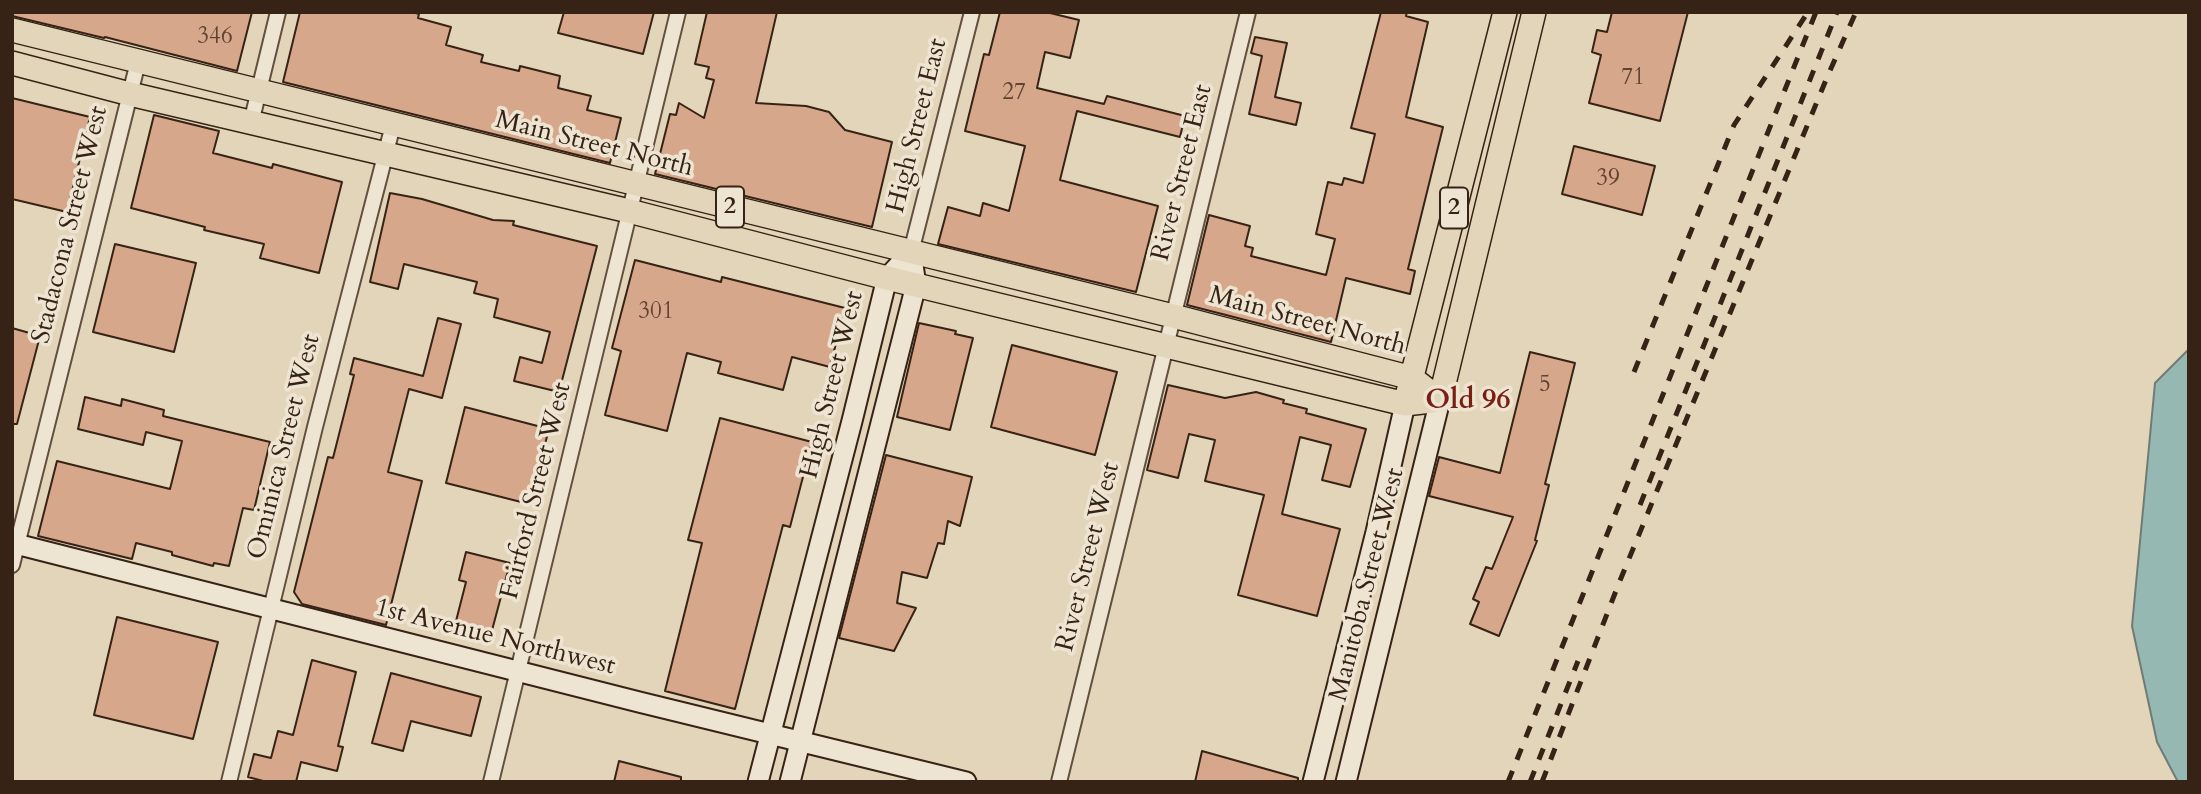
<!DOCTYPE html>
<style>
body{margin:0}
#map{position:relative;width:2201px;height:794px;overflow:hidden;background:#e3d5ba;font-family:Cardo,serif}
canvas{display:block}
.frame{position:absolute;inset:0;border:14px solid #372315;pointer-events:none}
</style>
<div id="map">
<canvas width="2201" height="794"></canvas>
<div class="frame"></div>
</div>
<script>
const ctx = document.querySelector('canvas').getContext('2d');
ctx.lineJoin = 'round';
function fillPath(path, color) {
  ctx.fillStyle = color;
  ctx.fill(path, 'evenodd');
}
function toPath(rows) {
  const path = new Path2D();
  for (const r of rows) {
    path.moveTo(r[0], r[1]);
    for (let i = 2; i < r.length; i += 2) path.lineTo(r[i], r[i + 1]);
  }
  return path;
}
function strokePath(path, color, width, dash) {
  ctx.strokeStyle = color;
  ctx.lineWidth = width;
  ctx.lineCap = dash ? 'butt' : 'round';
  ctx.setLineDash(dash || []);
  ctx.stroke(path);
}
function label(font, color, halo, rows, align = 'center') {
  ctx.font = font + ' Cardo,serif';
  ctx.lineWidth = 7;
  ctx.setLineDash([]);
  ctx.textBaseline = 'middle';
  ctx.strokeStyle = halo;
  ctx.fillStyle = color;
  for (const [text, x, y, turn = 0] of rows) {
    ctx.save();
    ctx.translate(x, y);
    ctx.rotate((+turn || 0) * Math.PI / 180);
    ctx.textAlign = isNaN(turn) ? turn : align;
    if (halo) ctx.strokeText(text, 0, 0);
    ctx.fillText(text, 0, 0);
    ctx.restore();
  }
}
const water = toPath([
 [2189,349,2189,782,2178,782,2157,742,2132,626,2155,383,2189,349]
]);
fillPath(water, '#95b8b3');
strokePath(water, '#6f7c74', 2);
const building = toPath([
 [12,12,252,12,237,71,105,37,104,38,12,16,12,12],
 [300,12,412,12,419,14,418,18,451,27,446,45,483,55,481,62,519,71,520,66,560,76,558,88,591,96,587,110,621,118,610,163,283,82,300,12],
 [564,12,654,12,643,54,558,33,564,12],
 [707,12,777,12,756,103,806,106,829,112,845,130,892,142,872,227,655,174,670,114,676,115,679,103,704,118,714,80,706,78,709,67,695,64,707,12],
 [1000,12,1046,12,1079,20,1070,58,1045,52,1037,88,1104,104,1107,96,1185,116,1180,137,1077,111,1060,180,1158,206,1136,292,938,244,948,207,980,216,983,203,1009,211,1025,146,965,131,984,54,989,55,1000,12],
 [1381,12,1407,12,1406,16,1428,22,1406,117,1443,127,1408,269,1415,271,1410,294,1346,278,1331,342,1187,305,1209,215,1250,226,1245,246,1253,248,1251,256,1326,275,1335,239,1316,234,1328,182,1342,185,1344,178,1363,183,1375,134,1351,128,1381,12],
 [1612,12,1688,12,1660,121,1589,103,1601,55,1592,52,1597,30,1607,32,1612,12],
 [1255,37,1287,43,1275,97,1301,103,1296,125,1249,114,1262,56,1251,53,1255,37],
 [12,98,90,117,67,212,12,199,12,98],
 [154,115,219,131,213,153,272,168,273,164,342,182,319,273,260,258,264,244,204,230,205,227,131,208,154,115],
 [1574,146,1655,166,1642,215,1562,194,1574,146],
 [390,193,422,199,493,220,514,221,513,225,597,246,559,392,514,381,520,357,542,363,550,332,494,317,498,299,474,293,477,282,404,264,398,289,370,282,390,193],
 [115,244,196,263,174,352,93,332,115,244],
 [635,260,721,282,722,277,845,308,830,367,792,357,783,390,718,373,721,362,687,353,667,431,605,415,621,351,612,348,635,260],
 [438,318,461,324,442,398,409,389,388,472,422,481,386,625,302,604,294,592,328,457,333,458,354,375,350,374,354,358,423,376,438,318],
 [919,323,956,331,955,334,973,338,950,430,897,417,919,323],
 [12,328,40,336,17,424,12,424,12,328],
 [1012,345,1117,372,1095,455,991,427,1012,345],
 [1530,352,1575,363,1545,484,1549,485,1535,540,1537,541,1499,636,1470,624,1479,602,1473,599,1486,567,1492,569,1513,517,1429,496,1439,457,1500,473,1530,352],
 [1168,385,1225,398,1256,392,1284,400,1283,403,1307,409,1306,413,1366,429,1350,487,1322,480,1331,445,1300,437,1282,514,1340,529,1317,616,1238,595,1264,495,1205,481,1215,440,1189,434,1178,478,1147,470,1168,385],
 [85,397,121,406,122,399,164,410,163,416,270,442,254,510,243,508,229,566,214,563,213,566,172,555,172,552,136,543,132,559,38,536,57,461,170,489,182,441,146,432,143,445,78,429,85,397],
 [465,407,549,429,529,504,446,483,465,407],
 [720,418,812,442,790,527,783,525,735,709,665,691,702,543,688,540,720,418],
 [886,455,972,477,960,526,948,521,944,544,938,543,927,578,902,572,897,603,916,608,894,651,839,638,886,455],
 [466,552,510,563,491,634,455,625,466,582,459,580,466,552],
 [117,617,218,642,193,739,94,715,117,617],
 [312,660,356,672,338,746,343,747,337,771,301,762,296,782,267,782,248,777,254,754,271,758,278,731,293,735,312,660],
 [391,673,481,697,471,736,411,721,403,751,372,743,391,673],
 [1202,751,1298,778,1298,782,1195,782,1202,751],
 [619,761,681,777,681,782,614,782,619,761]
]);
fillPath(building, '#d7a78b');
strokePath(building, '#372315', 2);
const street = toPath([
 [251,123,278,12],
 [911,252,972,12],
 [12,565,138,62],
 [229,782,315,427,393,125],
 [491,782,678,12],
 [1059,782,1248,12]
]);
const secondary = toPath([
 [12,543,639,702,966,782],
 [758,782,852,421,887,278,911,252],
 [790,782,916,285,911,252],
 [1313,782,1376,532,1405,404],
 [1346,782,1440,400]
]);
const primary = toPath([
 [12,30,1173,316,1412,378,1440,400],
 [12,63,130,94,629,211,887,278,1405,404,1440,400],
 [1408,392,1505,12],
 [1440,400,1534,12]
]);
strokePath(street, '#62503e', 18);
strokePath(secondary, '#372315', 23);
strokePath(primary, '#372315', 26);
strokePath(street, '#ede4d2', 14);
strokePath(secondary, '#ede4d2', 19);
strokePath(primary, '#e3d5ba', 23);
strokePath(toPath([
 [1634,372,1734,125,1808,12],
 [1640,505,1837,12],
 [1508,782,1816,12],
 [1530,782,1578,661],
 [1542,782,1619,583,1828,75,1856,12]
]), '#372315', 5, [12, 12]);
label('23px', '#5f4432', null, [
 ["346",215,38],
 ["71",1633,79],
 ["27",1014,94],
 ["39",1608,180],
 ["301",656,313],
 ["5",1545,386]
]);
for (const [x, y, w] of [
 [730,207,28],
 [1454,208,28]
]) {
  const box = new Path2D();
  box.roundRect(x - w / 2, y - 20.5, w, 41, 5);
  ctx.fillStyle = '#ede4d2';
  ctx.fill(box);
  strokePath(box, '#372315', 2);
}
label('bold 24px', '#372315', null, [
 ["2",730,207],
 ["2",1454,208]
]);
label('26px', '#372315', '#ede4d2', [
 ["High Street East",918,126,-76],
 ["Main Street North",594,145,14],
 ["River Street East",1183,173,-76],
 ["Stadacona Street West",71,225,-76],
 ["Main Street North",1307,322,15],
 ["High Street West",833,385,-76],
 ["Ominica Street West",285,447,-76],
 ["Fairford Street West",537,491,-76],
 ["River Street West",1089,557,-76],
 ["Manitoba Street West",1368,585,-76],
 ["1st Avenue Northwest",495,638,14]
]);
label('bold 28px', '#7a1f14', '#ede4d2', [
 ["Old 96",1468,402]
]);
</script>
